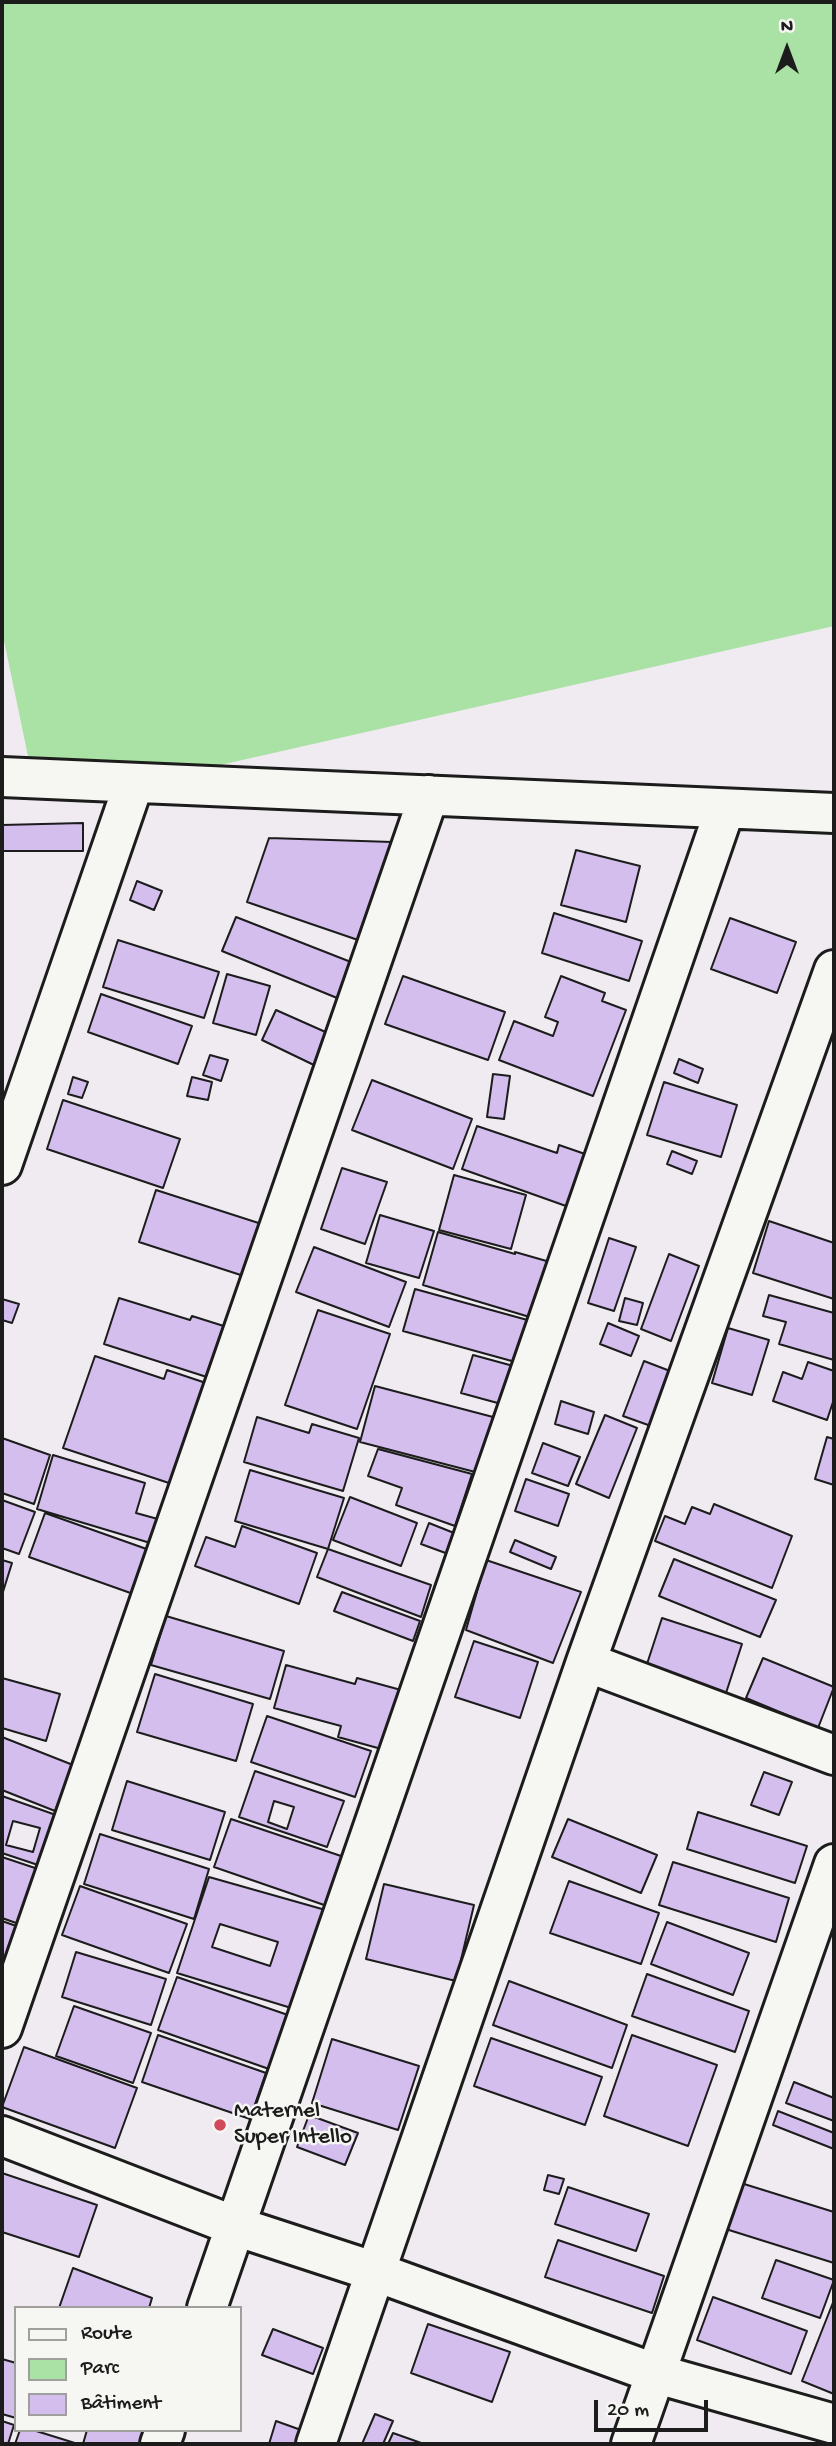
<!DOCTYPE html>
<meta charset="utf-8">
<style>
body{margin:0}
#map{position:relative;width:836px;height:2446px;overflow:hidden;background:#efebf1;font-family:"Gochi Hand",sans-serif}
canvas{display:block}
.frame{position:absolute;inset:0;border:4px solid #1c1c1c;pointer-events:none}
.legend{position:absolute;left:14px;top:2306px;width:228px;height:126px;box-sizing:border-box;background:#f6f6f2;border:2px solid #9f9f9c;margin:0;padding:9px 12px;list-style:none;font-size:21px;color:#1c1c1c}
.legend li{display:flex;align-items:center;gap:14px;height:35px}
.legend b{width:35px;border:2px solid #9f9f9c}
.north{position:absolute;left:752px;top:14px;width:70px;height:70px;-webkit-text-stroke:5px #f6f6f2;paint-order:stroke;rotate:0deg;font-size:19px;font-weight:700;line-height:28px;text-align:center;color:#1c1c1c}
.north::after{content:'';display:block;margin:auto;width:24px;height:32px;background:#1c1c1c;clip-path:polygon(50% 0,100% 100%,50% 72%,0 100%)}
.scale{position:absolute;left:594px;top:2400px;width:114px;height:32px;box-sizing:border-box;border:4px solid #1c1c1c;border-top:0;padding-left:9px;font-size:21px;line-height:24px;white-space:nowrap;color:#1c1c1c;-webkit-text-stroke:5px #f6f6f2;paint-order:stroke}
</style>
<div id="map">
<canvas width="836" height="2446"></canvas>
<div class="frame"></div>
<ul class="legend">
<li><b style="height:9px;background:#f6f6f2"></b>Route</li>
<li><b style="height:19px;background:#aae1a4"></b>Parc</li>
<li><b style="height:19px;background:#d4beee"></b>Bâtiment</li>
</ul>
<div class="north">N</div>
<div class="scale">20 m</div>
</div>
<script>
const ctx = document.querySelector('canvas').getContext('2d');
ctx.lineJoin = 'round';
function fillPath(path, color) {
  ctx.fillStyle = color;
  ctx.fill(path, 'evenodd');
}
function toPath(rows) {
  const path = new Path2D();
  for (const r of rows) {
    path.moveTo(r[0], r[1]);
    for (let i = 2; i < r.length; i += 2) path.lineTo(r[i], r[i + 1]);
  }
  return path;
}
function strokePath(path, color, width, dash) {
  ctx.strokeStyle = color;
  ctx.lineWidth = width;
  ctx.lineCap = dash ? 'butt' : 'round';
  ctx.setLineDash(dash || []);
  ctx.stroke(path);
}
function label(font, color, halo, rows, align = 'center') {
  ctx.font = font + ' "Gochi Hand",sans-serif';
  ctx.lineWidth = 5;
  ctx.setLineDash([]);
  ctx.textBaseline = 'middle';
  ctx.strokeStyle = halo;
  ctx.fillStyle = color;
  for (const [text, x, y, turn = 0] of rows) {
    ctx.save();
    ctx.translate(x, y);
    ctx.rotate((+turn || 0) * Math.PI / 180);
    ctx.textAlign = isNaN(turn) ? turn : align;
    if (halo) ctx.strokeText(text, 0, 0);
    ctx.fillText(text, 0, 0);
    ctx.restore();
  }
}
fillPath(toPath([
 [2,2,834,2,834,626,154,780,29,761,2,631]
]), '#aae1a4');
const building = toPath([
 [83,823,83,851,2,851,2,825,83,823],
 [269,838,392,842,358,940,247,902,269,838],
 [576,850,640,866,626,922,561,905,576,850],
 [137,881,162,891,154,910,130,900,137,881],
 [554,913,642,941,629,981,542,953,554,913],
 [236,917,356,964,342,1000,222,951,236,917],
 [730,918,796,942,777,993,711,969,730,918],
 [118,940,219,972,204,1018,103,987,118,940],
 [227,974,270,986,256,1035,213,1023,227,974],
 [403,976,505,1012,488,1060,385,1024,403,976],
 [561,976,605,993,602,1001,626,1010,593,1096,499,1060,514,1021,553,1036,558,1022,545,1017,561,976],
 [101,994,192,1026,178,1064,88,1032,101,994],
 [276,1010,330,1034,316,1066,262,1040,276,1010],
 [210,1055,228,1060,221,1081,203,1075,210,1055],
 [679,1059,703,1069,698,1083,674,1073,679,1059],
 [493,1074,510,1076,504,1119,487,1117,493,1074],
 [73,1077,88,1082,82,1098,68,1094,73,1077],
 [192,1077,212,1082,208,1100,187,1096,192,1077],
 [372,1080,472,1119,453,1169,352,1130,372,1080],
 [664,1082,737,1105,721,1157,647,1135,664,1082],
 [63,1100,180,1139,163,1188,47,1149,63,1100],
 [477,1126,557,1153,559,1145,585,1154,566,1206,462,1169,477,1126],
 [672,1151,697,1161,692,1174,667,1164,672,1151],
 [342,1168,387,1182,365,1244,321,1229,342,1168],
 [454,1175,526,1195,511,1249,439,1230,454,1175],
 [156,1190,271,1227,253,1279,139,1242,156,1190],
 [380,1215,434,1231,419,1278,366,1263,380,1215],
 [769,1221,834,1243,834,1299,753,1273,769,1221],
 [438,1232,515,1254,515,1252,550,1262,533,1318,423,1285,438,1232],
 [609,1238,636,1247,614,1311,588,1303,609,1238],
 [314,1247,406,1282,389,1327,296,1292,314,1247],
 [669,1254,699,1266,671,1341,641,1329,669,1254],
 [415,1289,531,1321,519,1363,403,1331,415,1289],
 [769,1295,834,1313,834,1360,779,1344,786,1322,763,1316,769,1295],
 [119,1298,190,1320,192,1316,230,1328,213,1379,104,1344,119,1298],
 [625,1298,643,1303,637,1325,619,1321,625,1298],
 [2,1299,19,1304,12,1323,2,1320,2,1299],
 [318,1310,390,1334,357,1429,285,1405,318,1310],
 [608,1323,639,1336,631,1356,600,1344,608,1323],
 [728,1328,769,1340,752,1395,712,1383,728,1328],
 [473,1355,517,1367,505,1405,461,1393,473,1355],
 [95,1356,164,1379,167,1370,209,1384,175,1485,63,1448,95,1356],
 [644,1361,670,1371,651,1426,623,1416,644,1361],
 [808,1362,834,1371,834,1399,827,1420,773,1401,783,1372,802,1379,808,1362],
 [375,1386,493,1417,479,1473,360,1442,375,1386],
 [561,1401,594,1412,588,1434,555,1424,561,1401],
 [605,1415,637,1428,609,1498,576,1484,605,1415],
 [257,1417,309,1433,312,1424,359,1438,343,1491,244,1462,257,1417],
 [827,1437,834,1439,834,1485,815,1479,827,1437],
 [2,1438,50,1455,34,1504,2,1493,2,1438],
 [543,1443,580,1457,568,1486,532,1473,543,1443],
 [378,1449,472,1474,455,1526,396,1505,402,1488,368,1476,378,1449],
 [53,1455,145,1483,136,1513,165,1521,157,1545,37,1509,53,1455],
 [250,1470,344,1498,328,1549,235,1521,250,1470],
 [526,1479,569,1494,558,1526,515,1511,526,1479],
 [350,1497,417,1523,401,1566,333,1540,350,1497],
 [2,1500,35,1512,19,1554,2,1548,2,1500],
 [714,1504,792,1536,772,1588,655,1541,665,1516,685,1524,692,1507,710,1514,714,1504],
 [45,1513,155,1552,139,1596,29,1557,45,1513],
 [429,1523,459,1535,451,1555,421,1544,429,1523],
 [242,1526,317,1553,299,1604,195,1566,206,1537,235,1547,242,1526],
 [515,1540,556,1557,551,1569,510,1552,515,1540],
 [328,1549,431,1585,421,1617,317,1577,328,1549],
 [674,1559,776,1600,760,1637,659,1596,674,1559],
 [2,1560,12,1563,2,1595,2,1560],
 [486,1560,581,1592,553,1663,466,1630,486,1560],
 [342,1592,420,1621,413,1641,334,1611,342,1592],
 [166,1616,284,1651,270,1699,151,1665,166,1616],
 [662,1618,742,1644,726,1693,646,1667,662,1618],
 [474,1641,538,1662,520,1718,455,1697,474,1641],
 [763,1658,834,1687,818,1728,746,1698,763,1658],
 [286,1665,355,1684,357,1678,401,1690,385,1750,338,1737,341,1726,274,1708,286,1665],
 [155,1674,253,1704,236,1761,137,1732,155,1674],
 [2,1678,60,1694,46,1741,2,1728,2,1678],
 [267,1716,371,1751,355,1797,251,1762,267,1716],
 [2,1737,73,1765,55,1811,2,1790,2,1737],
 [255,1771,344,1801,327,1847,239,1817,255,1771],
 [274,1801,294,1807,287,1829,268,1822,274,1801],
 [764,1772,792,1782,779,1815,751,1805,764,1772],
 [127,1781,225,1812,210,1860,112,1830,127,1781],
 [2,1796,56,1815,38,1865,2,1853,2,1796],
 [13,1821,40,1828,33,1852,6,1845,13,1821],
 [698,1812,807,1846,795,1883,687,1849,698,1812],
 [231,1819,347,1858,330,1907,214,1867,231,1819],
 [568,1819,657,1855,641,1893,552,1857,568,1819],
 [100,1834,209,1869,194,1919,84,1884,100,1834],
 [2,1857,38,1869,19,1924,2,1918,2,1857],
 [673,1862,789,1898,776,1942,659,1905,673,1862],
 [209,1877,329,1911,301,2011,177,1973,209,1877],
 [220,1924,278,1942,270,1966,212,1947,220,1924],
 [569,1881,659,1913,641,1964,550,1933,569,1881],
 [384,1884,474,1905,456,1981,366,1959,384,1884],
 [80,1886,187,1924,169,1973,62,1935,80,1886],
 [2,1921,22,1928,9,1967,2,1964,2,1921],
 [667,1922,749,1953,733,1995,651,1964,667,1922],
 [76,1952,166,1979,151,2025,62,1997,76,1952],
 [647,1974,749,2011,735,2052,632,2016,647,1974],
 [177,1977,288,2015,269,2069,158,2030,177,1977],
 [509,1981,627,2025,612,2068,493,2025,509,1981],
 [74,2006,151,2033,133,2083,56,2056,74,2006],
 [158,2035,266,2073,250,2119,142,2082,158,2035],
 [632,2035,717,2065,688,2146,604,2116,632,2035],
 [491,2038,602,2077,585,2125,474,2086,491,2038],
 [332,2039,419,2066,398,2130,312,2103,332,2039],
 [24,2047,137,2088,115,2148,2,2107,24,2047],
 [794,2082,834,2098,834,2121,786,2103,794,2082],
 [778,2111,834,2133,834,2149,773,2125,778,2111],
 [309,2115,358,2133,345,2165,297,2147,309,2115],
 [2,2173,97,2205,79,2257,2,2232,2,2173],
 [548,2175,564,2179,559,2194,544,2190,548,2175],
 [728,2179,834,2212,834,2263,713,2225,728,2179],
 [568,2187,649,2214,636,2251,555,2224,568,2187],
 [558,2240,664,2276,652,2313,545,2277,558,2240],
 [776,2260,834,2280,820,2318,762,2298,776,2260],
 [73,2268,152,2298,149,2308,59,2308,73,2268],
 [713,2297,807,2331,791,2374,697,2340,713,2297],
 [834,2300,834,2394,802,2381,834,2300],
 [428,2324,510,2352,492,2402,411,2373,428,2324],
 [273,2329,323,2348,313,2374,262,2355,273,2329],
 [2,2359,16,2363,16,2418,2,2414,2,2359],
 [375,2414,393,2421,383,2444,362,2444,375,2414],
 [2,2421,14,2425,8,2444,2,2444,2,2421],
 [276,2421,301,2430,296,2444,269,2444,276,2421],
 [20,2430,33,2430,78,2444,15,2444,20,2430],
 [87,2430,144,2430,140,2444,83,2444,87,2430],
 [393,2433,424,2444,388,2444,393,2433]
]);
fillPath(building, '#d4beee');
strokePath(building, '#1c1c1c', 2);
const minor = toPath([
 [2,777,834,813],
 [2,1165,134,783],
 [586,1662,834,1755],
 [2,2028,429,795],
 [2,2136,235,2226,376,2272,657,2374,834,2424],
 [207,2308,725,809],
 [160,2444,165,2430],
 [316,2444,586,1662,834,970],
 [631,2444,834,1864]
]);
strokePath(minor, '#1c1c1c', 44);
strokePath(minor, '#f6f6f2', 38);
for (const [x, y, r, color] of [
 [220,2125,7,"#d1495b"]
]) {
  const dot = new Path2D();
  dot.arc(x, y, r, 0, 2 * Math.PI);
  ctx.fillStyle = color;
  ctx.fill(dot);
  strokePath(dot, '#f6f6f2', 2.5);
}
label('23px', '#1c1c1c', '#f6f6f2', [
 ["Maternel",234,2112],
 ["Super Intello",234,2138]
], 'left');
</script>
